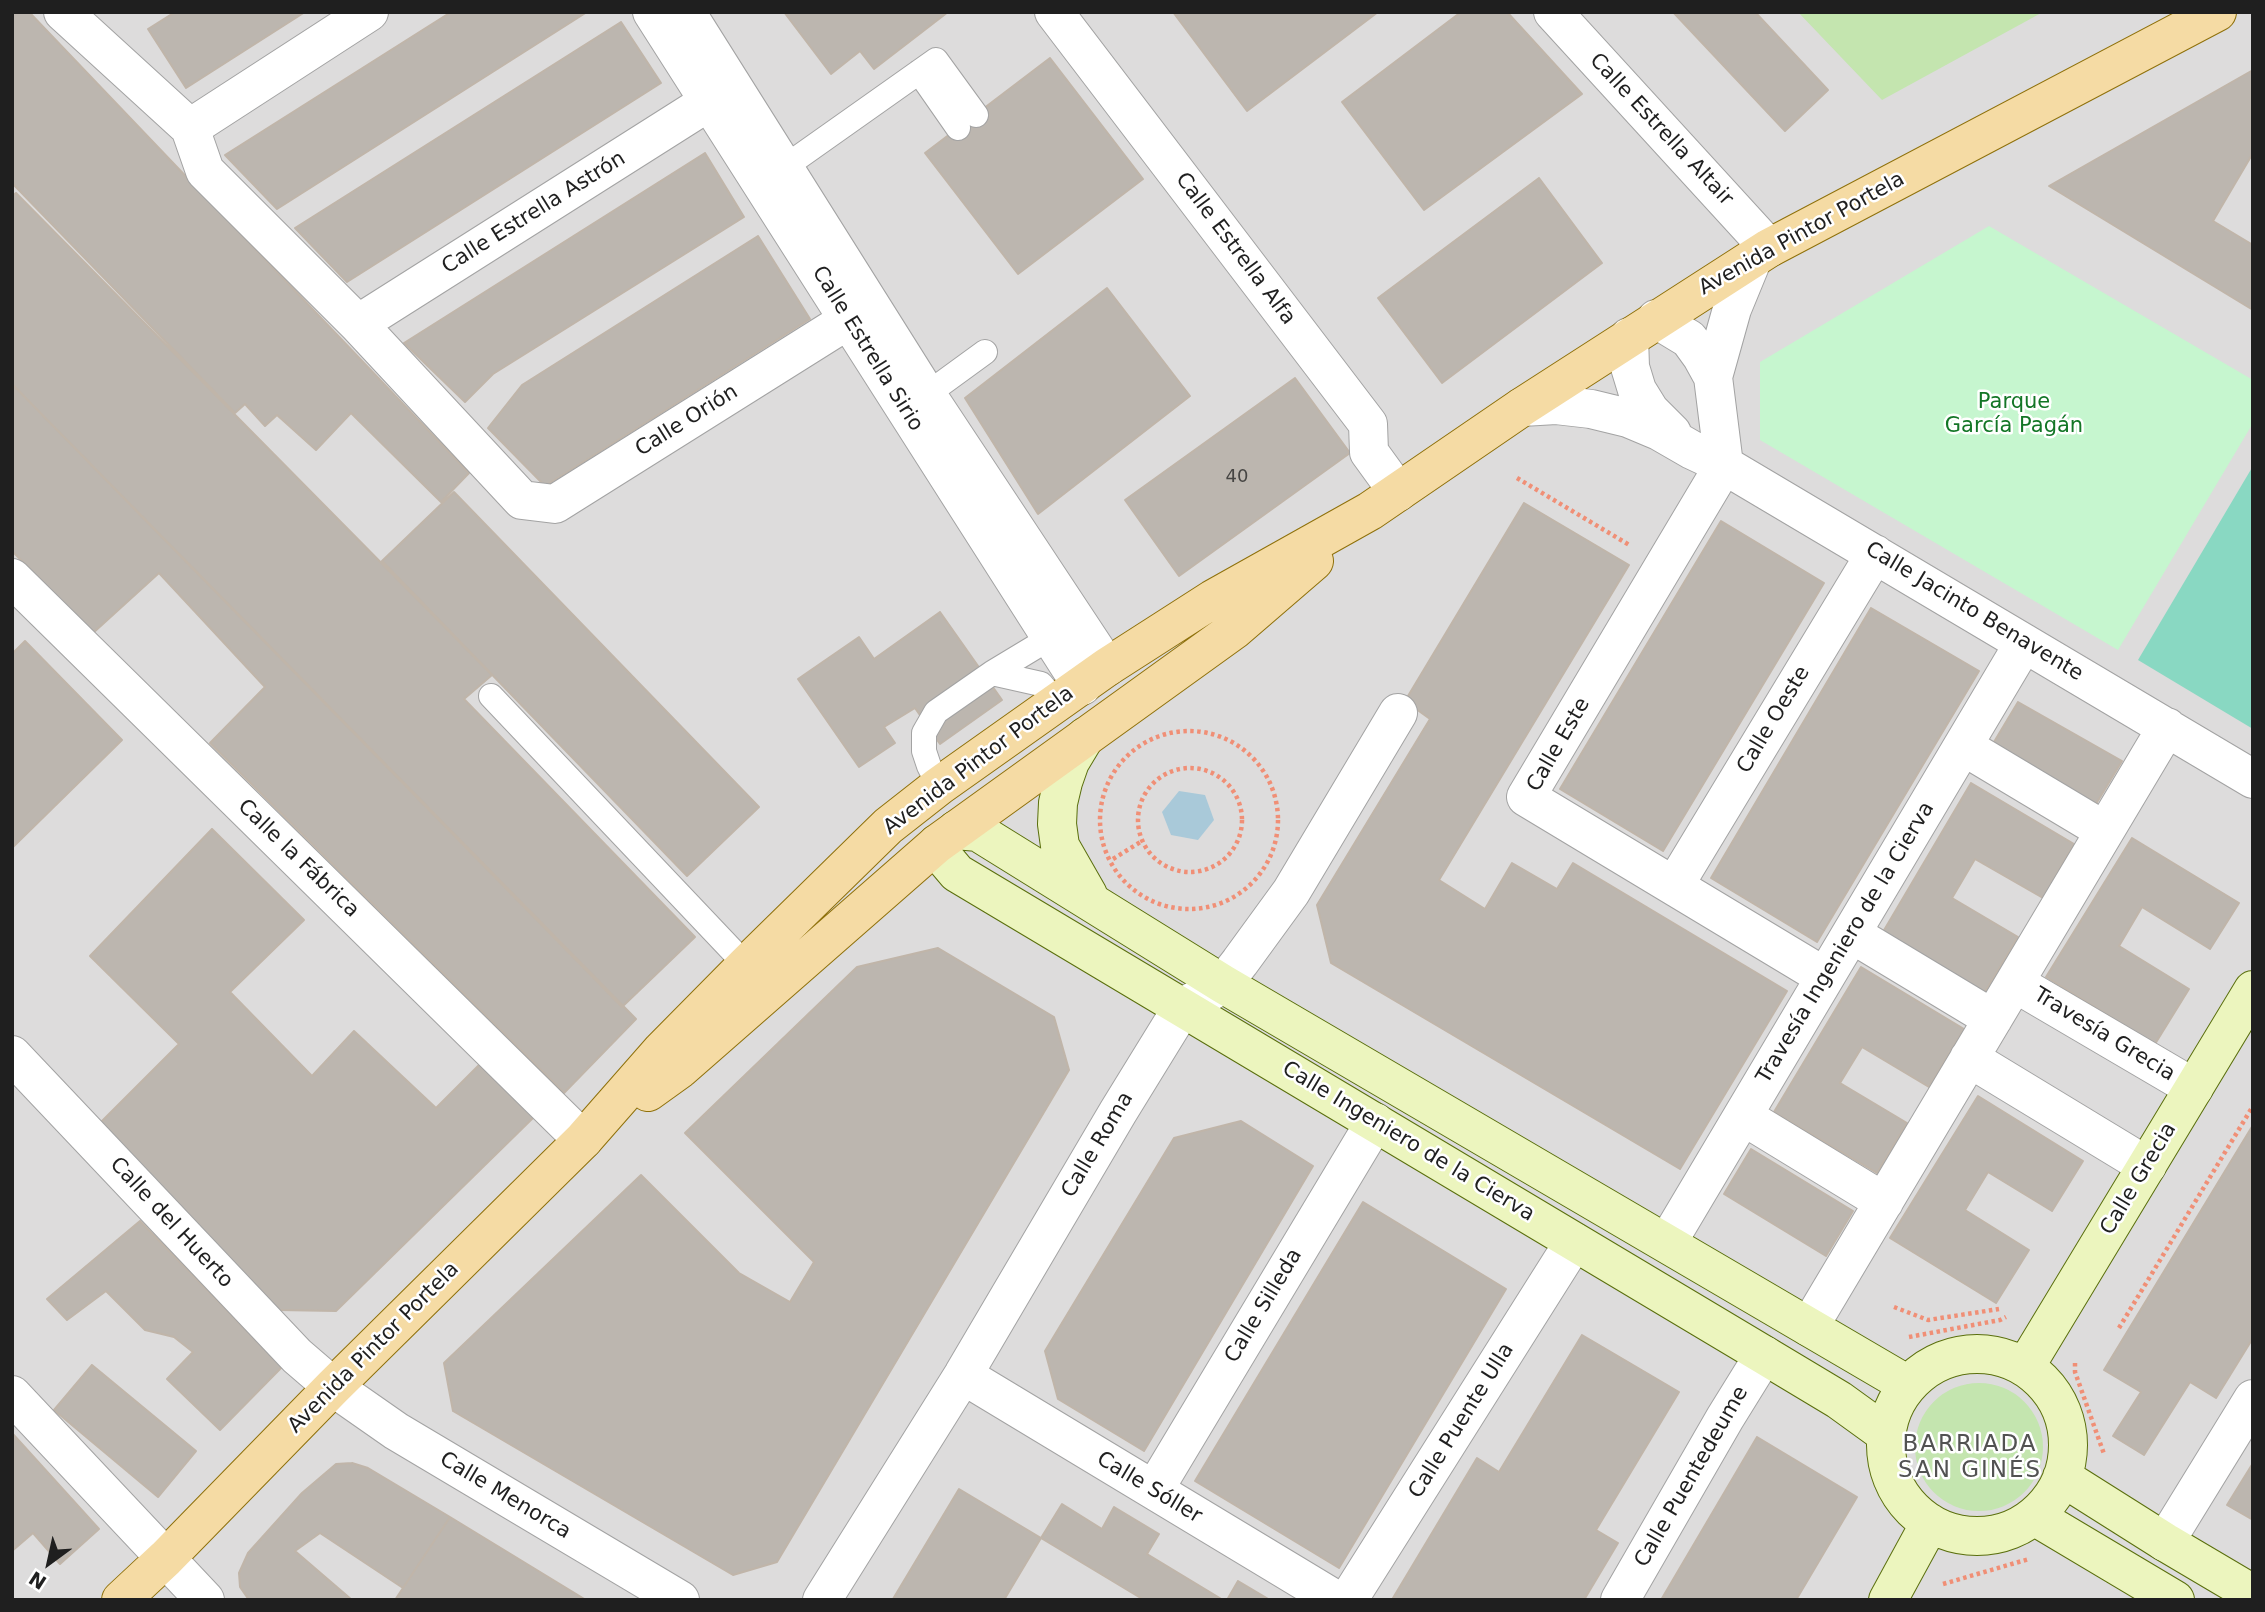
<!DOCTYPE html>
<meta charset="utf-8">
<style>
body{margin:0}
#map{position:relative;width:2265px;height:1612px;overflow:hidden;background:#efede6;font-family:"DejaVu Sans",sans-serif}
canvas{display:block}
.frame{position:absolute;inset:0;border:14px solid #1f1f1f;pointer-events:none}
.north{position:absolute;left:14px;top:1528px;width:70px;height:70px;-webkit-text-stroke:5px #fff;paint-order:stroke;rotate:213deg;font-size:19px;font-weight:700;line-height:28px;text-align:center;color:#1f1f1f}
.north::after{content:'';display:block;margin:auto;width:24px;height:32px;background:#1f1f1f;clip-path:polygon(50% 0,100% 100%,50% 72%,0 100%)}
</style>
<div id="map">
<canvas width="2265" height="1612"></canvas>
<div class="frame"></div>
<div class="north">N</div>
</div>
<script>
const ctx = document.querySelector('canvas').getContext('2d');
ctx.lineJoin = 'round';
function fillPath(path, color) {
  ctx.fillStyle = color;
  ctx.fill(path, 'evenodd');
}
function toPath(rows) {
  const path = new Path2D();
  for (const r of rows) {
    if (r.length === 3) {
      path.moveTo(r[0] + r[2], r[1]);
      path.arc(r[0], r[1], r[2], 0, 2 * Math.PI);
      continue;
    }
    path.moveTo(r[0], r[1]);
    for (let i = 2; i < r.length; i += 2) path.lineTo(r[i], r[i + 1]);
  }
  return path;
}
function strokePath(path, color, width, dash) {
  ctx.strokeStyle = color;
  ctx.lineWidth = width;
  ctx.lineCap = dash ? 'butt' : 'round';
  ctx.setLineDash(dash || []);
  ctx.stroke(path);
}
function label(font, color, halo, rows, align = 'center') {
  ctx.font = font + ' "DejaVu Sans",sans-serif';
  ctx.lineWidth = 5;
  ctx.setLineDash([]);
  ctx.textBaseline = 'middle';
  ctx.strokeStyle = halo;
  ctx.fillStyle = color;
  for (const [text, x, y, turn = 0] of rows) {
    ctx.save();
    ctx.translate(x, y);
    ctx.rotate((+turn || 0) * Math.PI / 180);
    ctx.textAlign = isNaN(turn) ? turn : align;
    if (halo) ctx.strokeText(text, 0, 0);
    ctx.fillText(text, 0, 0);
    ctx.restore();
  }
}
fillPath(toPath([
 [12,12,2253,12,2253,1600,12,1600]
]), '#dddcdc');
fillPath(toPath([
 [1798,12,2043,12,1882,100],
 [1979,1447,64]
]), '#c4e5af');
fillPath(toPath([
 [1989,226,2253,380,2253,423,2118,650,1760,440,1760,362]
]), '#c6f6cf');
fillPath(toPath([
 [2253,466,2253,729,2138,660]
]), '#89d8c2');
fillPath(toPath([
 [1179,791,1205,795,1214,820,1198,840,1171,835,1162,812]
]), '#a9c9d9');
const building = toPath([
 [12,12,29,12,469,473,441,502,351,413,316,450,277,415,265,426,245,404,235,413,12,183,12,12],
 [175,12,305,12,186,88,148,29,175,12],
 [451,12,587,12,277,209,225,155,451,12],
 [784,12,948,12,874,69,860,51,831,74,784,12],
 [1173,12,1378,12,1247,111,1173,12],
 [1461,12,1507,12,1582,94,1424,210,1342,102,1461,12],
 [1673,12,1755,12,1828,90,1785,131,1673,12],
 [621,22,661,83,347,282,295,228,621,22],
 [1050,58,1143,179,1018,274,925,153,1050,58],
 [2253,70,2253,153,2213,221,2253,245,2253,310,2049,186,2253,70],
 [705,153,744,217,493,374,465,402,404,343,705,153],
 [1539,178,1602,263,1442,383,1378,298,1539,178],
 [16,193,492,675,464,699,695,937,622,1007,12,384,12,196,16,193],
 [758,236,810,319,545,486,488,428,522,385,758,236],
 [1107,288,1190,396,1038,514,965,398,1107,288],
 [1295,378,1350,453,1179,576,1125,500,1295,378],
 [12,384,636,1019,564,1093,210,743,265,687,159,573,93,633,12,551,12,384],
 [454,492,759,807,687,876,382,561,454,492],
 [1524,503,1629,565,1439,880,1485,909,1512,863,1557,889,1573,863,1787,991,1680,1169,1331,963,1317,905,1430,719,1405,701,1524,503],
 [1721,521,1824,583,1663,851,1560,789,1721,521],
 [1871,608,1979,671,1817,942,1711,878,1871,608],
 [940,612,1002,700,940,744,915,708,884,727,895,743,859,767,798,679,859,637,874,659,940,612],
 [25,641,122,740,12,848,12,654,25,641],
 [2018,702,2122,761,2093,809,1991,747,2018,702],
 [1971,783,2074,844,2043,898,1975,859,1952,898,2018,937,1982,997,1880,937,1971,783],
 [212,829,304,920,230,992,312,1076,354,1031,436,1108,481,1063,535,1116,336,1311,278,1310,100,1123,179,1044,90,956,212,829],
 [2132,838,2239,903,2210,949,2142,907,2119,946,2189,989,2155,1044,2046,977,2132,838],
 [938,948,1054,1017,1069,1070,777,1562,733,1575,453,1411,444,1363,641,1175,739,1273,790,1302,814,1262,685,1133,857,967,938,948],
 [1861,967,1964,1029,1929,1087,1862,1047,1840,1083,1907,1123,1877,1173,1774,1112,1861,967],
 [1978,1096,2083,1161,2052,1211,1988,1172,1965,1210,2029,1250,1996,1303,1890,1238,1978,1096],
 [1241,1121,1313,1166,1144,1451,1058,1399,1045,1351,1174,1138,1241,1121],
 [2253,1125,2253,1338,2216,1398,2190,1382,2144,1455,2113,1436,2141,1392,2104,1370,2253,1125],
 [1751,1149,1853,1211,1826,1256,1724,1194,1751,1149],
 [1363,1202,1506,1289,1339,1568,1195,1481,1363,1202],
 [140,1221,282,1367,220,1430,167,1379,193,1352,174,1337,145,1330,106,1291,67,1320,47,1299,140,1221],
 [1582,1335,1679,1392,1596,1530,1618,1543,1584,1600,1396,1600,1393,1598,1477,1458,1499,1472,1582,1335],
 [92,1365,196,1451,158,1497,54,1410,92,1365],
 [12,1433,99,1529,60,1564,33,1533,12,1551,12,1433],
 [1757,1437,1857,1497,1796,1600,1661,1600,1757,1437],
 [352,1463,368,1468,450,1517,403,1588,320,1533,295,1551,352,1600,249,1600,240,1587,239,1573,248,1553,302,1493,336,1464,352,1463],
 [2253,1463,2253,1520,2227,1505,2253,1463],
 [959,1489,1041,1538,1004,1600,893,1599,959,1489],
 [1062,1504,1102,1529,1114,1507,1159,1534,1147,1554,1223,1600,1144,1600,1041,1538,1062,1504],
 [450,1517,586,1600,395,1600,450,1517],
 [1238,1581,1270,1600,1227,1600,1238,1581]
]);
fillPath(building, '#bcb6af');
strokePath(building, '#c0b5a9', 2);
const lane = toPath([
 [919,72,958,128],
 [772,176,936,60,976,115],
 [915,403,985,352],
 [992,673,1050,638],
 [491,696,746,965],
 [939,786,929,766,924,751,924,733,936,712,992,673,1041,684,1057,703]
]);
const street = toPath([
 [63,12,190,128,205,171,358,324,522,500,555,504,848,320],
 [652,12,1082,686],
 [686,12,927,395,1107,667],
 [1054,12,1368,424,1369,452,1398,492],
 [1553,12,1769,248],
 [190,128,369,12],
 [1656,319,1689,339,1702,357,1713,377],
 [358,324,710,101],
 [1629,337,1630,367,1637,390,1650,411,1672,433],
 [1522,407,1556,405,1591,409,1628,418,1659,431,1692,450,1724,465,2253,779],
 [1724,465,1526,797,1825,977],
 [1724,465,1713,377,1732,309,1753,258],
 [12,578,583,1140],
 [1963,746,2105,831],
 [1674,886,1875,554],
 [1852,934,1993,1019],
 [2015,983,2194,1088],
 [12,1055,297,1356,333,1387,396,1431,680,1600],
 [1969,1058,2147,1166],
 [1743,1116,1884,1202],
 [1667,1243,2024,643],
 [1809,1327,2167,727],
 [963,1375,1336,1600],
 [12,1395,205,1600],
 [1154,1490,1375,1122],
 [2165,1542,2253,1399],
 [822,1600,963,1375,1118,1112,1182,1008,1223,984,1240,962,1291,892,1398,713],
 [1348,1600,1574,1242],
 [1620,1600,1725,1418,1764,1355]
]);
const secondary = toPath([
 [1085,737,1070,762,1063,782,1058,803,1057,824,1060,846,1088,895],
 [956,830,978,832,1223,984,1908,1385],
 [937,844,946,860,957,873,1764,1355,1839,1400,1886,1434],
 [1977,1445,91],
 [2025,1367,2253,990],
 [2062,1477,2165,1542,2253,1594],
 [2034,1516,2175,1600],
 [1888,1600,1930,1523]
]);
const primary = toPath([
 [648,1092,680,1069,937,844,1234,630,1314,561],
 [121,1600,166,1558,333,1387,583,1140,662,1050,746,965,888,826,939,786,1107,667,1213,599,1370,511,1522,407,1769,248,2217,12]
]);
strokePath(lane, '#a3a3a3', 26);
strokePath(street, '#a3a3a3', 40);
strokePath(secondary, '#5a6f0d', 40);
strokePath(primary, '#8f710b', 40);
strokePath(toPath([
 [1517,478,1631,546],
 [1189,820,89],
 [1190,820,52],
 [1113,859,1142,841],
 [1894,1307,1928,1320,1999,1309],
 [2119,1328,2253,1106],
 [1909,1337,2000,1320,2006,1317],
 [2075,1363,2075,1372,2104,1454],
 [1943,1584,2029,1559]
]), '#f08f76', 4.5, [3.5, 3.5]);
strokePath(lane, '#fff', 24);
strokePath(street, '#fff', 38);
strokePath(secondary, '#ecf5be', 38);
strokePath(primary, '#f5dba4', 38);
label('18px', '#464543', null, [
 ["40",1237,477]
]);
label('21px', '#1f1f1f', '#fff', [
 ["Calle Estrella Altair",1661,130,47],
 ["Calle Estrella Astrón",534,213,-32],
 ["Avenida Pintor Portela",1802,234,-29],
 ["Calle Estrella Alfa",1235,249,53],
 ["Calle Estrella Sirio",867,349,58],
 ["Calle Orión",687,421,-32],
 ["Calle Jacinto Benavente",1974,612,31],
 ["Calle Oeste",1774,720,-59],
 ["Calle Este",1559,745,-60],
 ["Avenida Pintor Portela",979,761,-37],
 ["Calle la Fábrica",298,859,44],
 ["Travesía Ingeniero de la Cierva",1846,943,-59],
 ["Travesía Grecia",2104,1035,31],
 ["Calle Ingeniero de la Cierva",1408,1142,31],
 ["Calle Roma",1098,1145,-59],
 ["Calle Grecia",2139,1179,-59],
 ["Calle del Huerto",171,1223,47],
 ["Calle Silleda",1264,1306,-59],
 ["Avenida Pintor Portela",374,1348,-45],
 ["Calle Puente Ulla",1462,1421,-58],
 ["Calle Puentedeume",1692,1477,-60],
 ["Calle Sóller",1149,1488,31],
 ["Calle Menorca",505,1496,31]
]);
label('21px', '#137626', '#fff', [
 ["Parque",2014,403],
 ["García Pagán",2014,427]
]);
ctx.letterSpacing = '2px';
label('23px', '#525252', '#fff', [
 ["BARRIADA",1970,1445],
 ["SAN GINÉS",1970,1471]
]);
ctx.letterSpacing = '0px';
</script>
